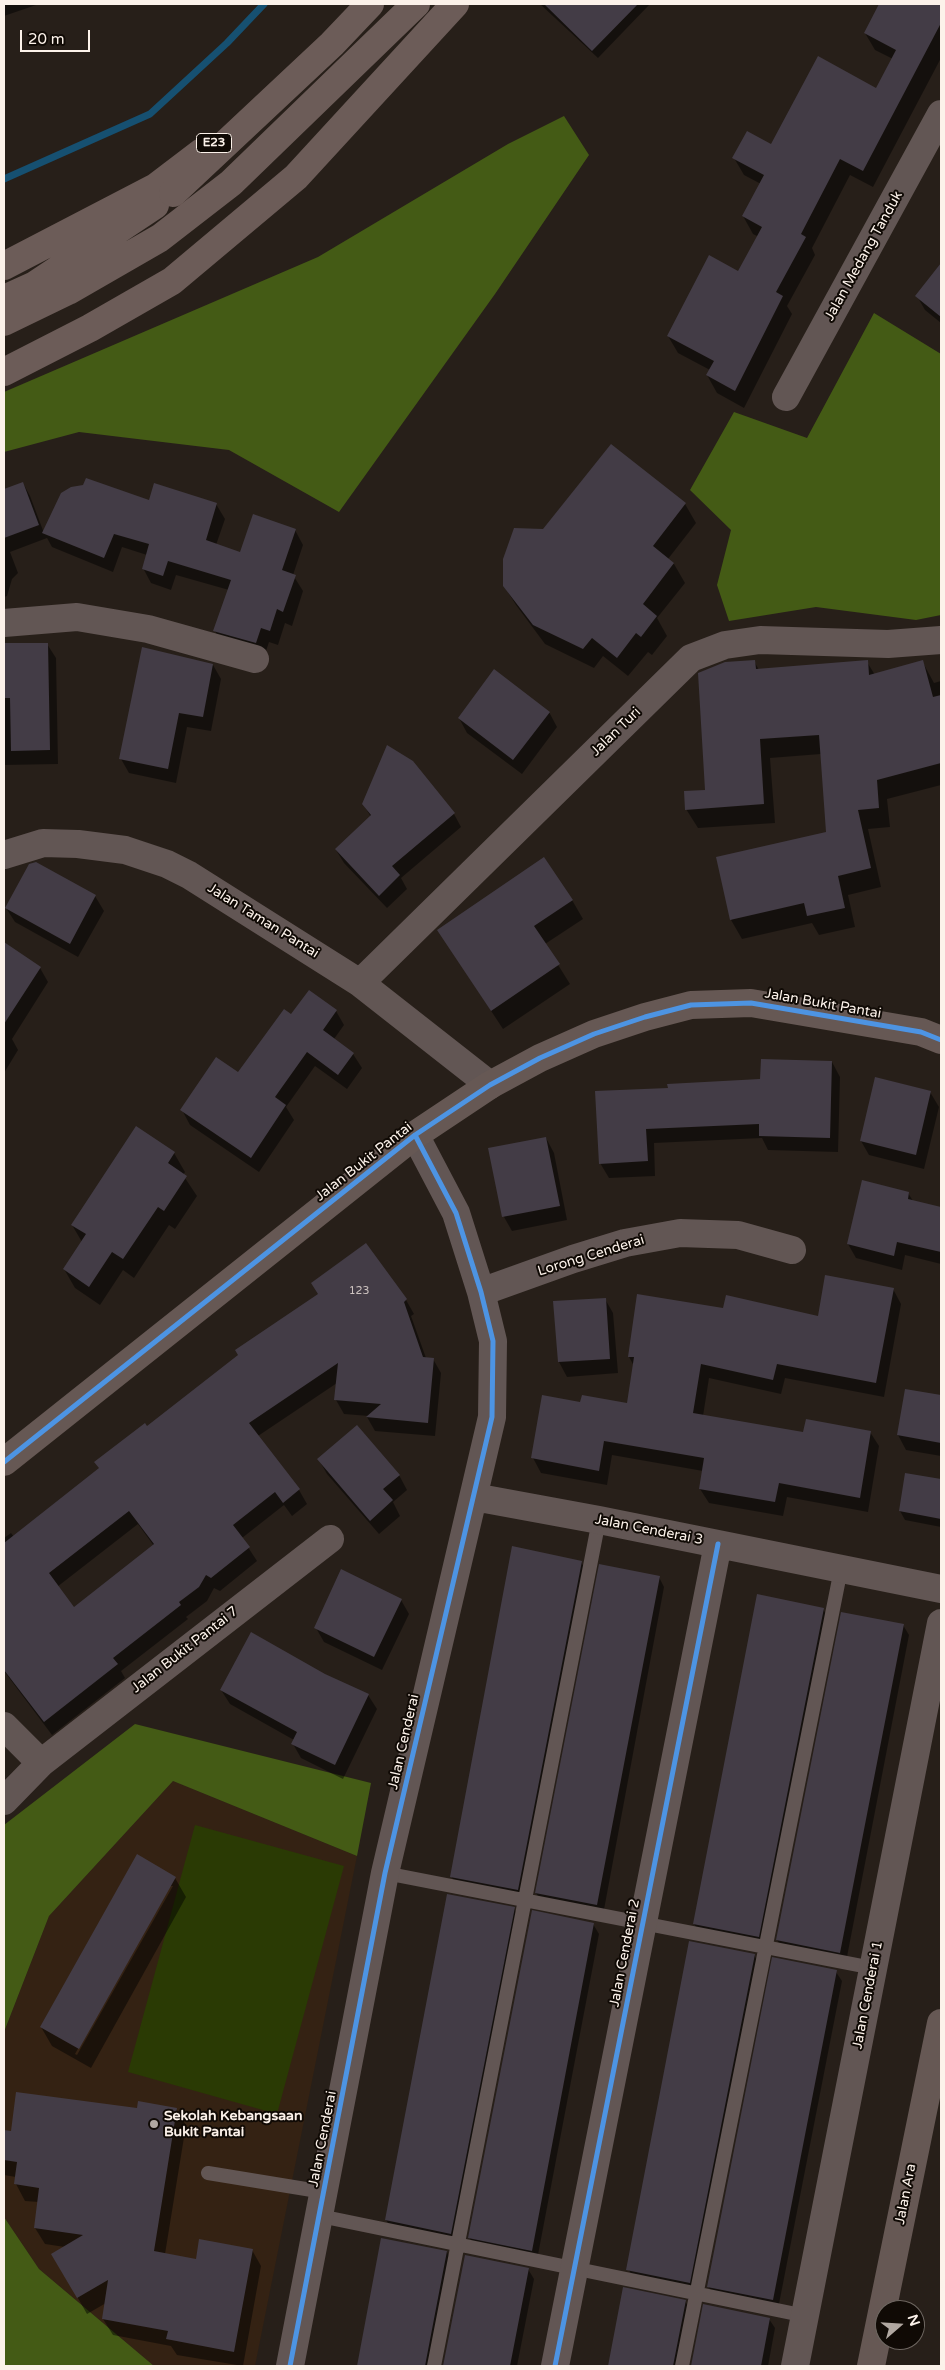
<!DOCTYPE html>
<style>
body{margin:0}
#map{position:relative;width:945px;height:2370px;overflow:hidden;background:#271f19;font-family:"Varela Round",sans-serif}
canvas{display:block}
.frame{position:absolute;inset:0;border:5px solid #fcf2ea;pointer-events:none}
.north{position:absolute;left:875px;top:2300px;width:50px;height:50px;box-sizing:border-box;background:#100a05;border:1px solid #6e6761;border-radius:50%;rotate:71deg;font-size:14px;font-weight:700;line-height:20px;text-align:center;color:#fcf2ea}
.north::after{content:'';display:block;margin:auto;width:18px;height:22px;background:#b1a8a1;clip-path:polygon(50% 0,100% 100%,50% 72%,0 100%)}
.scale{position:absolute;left:20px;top:30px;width:70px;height:22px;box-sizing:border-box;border:2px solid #fcf2ea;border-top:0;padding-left:6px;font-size:15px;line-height:18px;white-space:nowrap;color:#fcf2ea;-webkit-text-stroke:4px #100a05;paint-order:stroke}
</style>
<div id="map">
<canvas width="945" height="2370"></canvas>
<div class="frame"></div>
<div class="north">N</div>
<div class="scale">20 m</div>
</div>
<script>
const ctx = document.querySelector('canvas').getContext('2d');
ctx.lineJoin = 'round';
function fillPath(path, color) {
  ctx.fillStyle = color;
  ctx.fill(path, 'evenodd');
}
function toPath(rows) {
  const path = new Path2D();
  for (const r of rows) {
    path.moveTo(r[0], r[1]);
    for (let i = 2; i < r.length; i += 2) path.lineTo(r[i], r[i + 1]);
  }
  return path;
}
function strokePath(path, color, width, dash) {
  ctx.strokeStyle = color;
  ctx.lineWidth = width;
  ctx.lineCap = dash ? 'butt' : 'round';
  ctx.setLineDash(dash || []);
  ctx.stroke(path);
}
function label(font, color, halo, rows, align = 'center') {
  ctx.font = font + ' "Varela Round",sans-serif';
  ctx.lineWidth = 4;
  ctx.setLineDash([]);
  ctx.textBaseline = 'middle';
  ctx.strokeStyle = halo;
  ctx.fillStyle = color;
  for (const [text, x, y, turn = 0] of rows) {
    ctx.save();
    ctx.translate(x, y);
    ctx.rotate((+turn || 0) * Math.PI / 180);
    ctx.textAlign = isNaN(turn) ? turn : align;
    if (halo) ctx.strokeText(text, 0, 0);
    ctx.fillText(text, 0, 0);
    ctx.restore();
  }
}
fillPath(toPath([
 [173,1781,357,1856,255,2366,154,2366,39,2269,4,2217,4,2032,49,1916]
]), '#342213');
fillPath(toPath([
 [195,1825,344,1866,277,2114,128,2072]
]), '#2a3a04');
fillPath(toPath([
 [564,116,589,155,495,294,339,512,229,450,79,432,4,452,4,392,318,257,508,144],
 [874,313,941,354,941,615,916,620,816,607,729,621,717,585,731,530,690,490,734,412,807,438],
 [135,1724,371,1783,357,1856,173,1781,49,1916,4,2032,4,1825],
 [4,2217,39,2269,154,2366,4,2366]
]), '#445b15');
fillPath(toPath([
 [4,4,39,4,4,16],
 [540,4,650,4,598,58],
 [881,4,941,4,941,58,873,187,850,175,812,248,815,255,787,306,792,314,744,408,717,393,707,375,710,370,678,353,668,336,739,273,759,237,753,234,743,216,761,184,744,175,734,158,771,146,877,89,893,59,875,50,865,33],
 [941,265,941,323,925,310,917,296],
 [23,483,30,496,44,533,149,501,216,504,225,519,216,545,241,554,295,530,303,545,293,575,303,591,292,626,285,623,278,645,269,642,264,657,223,646,215,631,229,590,176,575,171,590,151,583,143,568,147,555,122,547,113,572,52,547,47,538,10,552,18,573,12,579,7,596,4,597,4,490],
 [685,504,696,523,668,559,674,564,685,583,657,618,667,636,652,655,648,652,628,676,603,656,594,668,545,644,516,605,504,586,544,530],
 [47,644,56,658,58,764,4,765,4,645],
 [754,661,759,670,867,662,875,675,922,661,934,683,941,681,941,785,887,799,890,827,868,829,881,887,848,895,855,927,819,935,812,923,742,939,731,920,827,833,821,754,770,758,775,823,698,828,686,809,707,791],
 [213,665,221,679,211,731,187,727,176,783,129,773,121,759],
 [549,712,557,727,522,774,467,733,459,718],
 [412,762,454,814,461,827,401,878,407,889,387,908,344,863,336,850,371,817,363,804],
 [35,863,95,896,104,911,78,957,15,922,6,908],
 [572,900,583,919,545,944,570,984,503,1029,438,930],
 [4,944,40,968,48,982,12,1039,18,1050,4,1073],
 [336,1011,344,1025,334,1039,353,1054,362,1068,347,1089,315,1066,286,1107,294,1120,259,1172,190,1125,182,1110],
 [832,1062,840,1077,838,1152,768,1150,762,1138,654,1143,655,1176,609,1178,600,1163,669,1089,762,1080],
 [930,1092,939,1107,924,1169,869,1155,861,1141],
 [546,1138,554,1153,567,1220,512,1231,504,1217],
 [174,1153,185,1172,183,1175,197,1196,175,1229,169,1225,134,1278,123,1270,100,1305,75,1288,64,1269,82,1242,72,1225],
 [908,1193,913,1201,941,1208,941,1264,905,1255,902,1270,856,1258,848,1244],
 [366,1245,406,1300,414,1314,411,1316,426,1358,433,1359,441,1373,435,1436,375,1431,367,1417,369,1416,344,1414,336,1400,337,1383,258,1436,299,1490,307,1504,292,1516,284,1505,242,1538,257,1561,220,1591,214,1588,207,1601,186,1617,188,1619,121,1671,125,1678,52,1735,4,1671,4,1538,11,1533,14,1537,100,1469,147,1427,319,1295],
 [138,1524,154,1546,74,1608,57,1587],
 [893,1289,901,1304,884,1397,785,1378,781,1394,709,1378,703,1416,804,1434,870,1432,879,1446,868,1512,787,1497,783,1516,709,1503,700,1489,703,1471,612,1455,607,1485,541,1473,533,1458,581,1404,628,1404,634,1366,629,1357,638,1296,724,1309,819,1317],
 [605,1299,613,1313,618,1373,567,1377,559,1362,554,1302],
 [906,1390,941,1397,941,1456,906,1450,898,1435],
 [319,1460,399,1475,407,1490,393,1502,400,1516,379,1534,327,1474],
 [906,1474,941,1480,941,1527,905,1520,900,1511],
 [581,1562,587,1572,523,1899,457,1886,451,1876],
 [659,1577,664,1587,603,1915,542,1903,536,1893],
 [401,1600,409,1614,382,1670,324,1642,316,1628],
 [823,1609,829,1619,764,1946,700,1933,694,1924],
 [903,1625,909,1635,846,1962,783,1950,777,1940],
 [324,1675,368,1695,377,1709,343,1779,301,1758,293,1744,294,1740,230,1704,221,1690],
 [175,1878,186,1897,91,2068,52,2046,41,2027],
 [170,1886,173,1886,77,2055,75,2054],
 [514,1908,519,1918,456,2243,392,2230,386,2220],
 [593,1924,599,1934,537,2260,475,2247,469,2237],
 [754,1955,760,1965,695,2292,633,2278,628,2268],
 [836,1972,842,1981,778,2309,714,2296,708,2286],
 [138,2109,176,2109,186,2125,165,2254,197,2260,252,2250,261,2266,243,2366,177,2355,171,2346,113,2335,103,2319,106,2303,87,2314,53,2254,65,2247,45,2244,35,2228,39,2202,25,2201,16,2184,16,2177,4,2175,4,2131,12,2132],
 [382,2239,447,2252,452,2262,432,2366,358,2366],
 [466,2256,528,2269,534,2279,517,2366,444,2366],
 [624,2289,685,2301,691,2311,680,2366,609,2366],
 [704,2305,769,2319,775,2328,768,2366,692,2366]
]), '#0007');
strokePath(toPath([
 [4,179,150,114,227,43,264,4]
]), '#165071', 7);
fillPath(toPath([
 [544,4,638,4,592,51],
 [879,4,941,4,941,23,863,171,840,159,801,234,806,237,776,292,783,296,735,391,706,375,714,361,667,336,709,255,738,271,762,227,742,216,764,175,732,158,747,131,771,144,818,56,876,88,896,50,864,33],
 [941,263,941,317,915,296],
 [611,444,686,503,653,546,674,563,643,604,657,616,641,637,636,633,617,658,592,638,583,649,533,625,503,586,503,559,514,528,543,529],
 [86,478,149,500,154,483,217,503,206,540,240,552,253,514,296,529,282,570,296,575,283,612,277,609,270,631,261,628,256,643,213,631,231,580,168,561,163,576,142,569,149,544,114,534,104,558,42,533,61,493,71,487,83,485],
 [23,482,39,525,4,538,4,489],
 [4,643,48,643,50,750,11,751,10,698,4,698],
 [142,647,213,664,203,717,179,713,168,769,119,759],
 [755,660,756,669,868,660,869,675,923,660,933,697,941,695,941,763,877,780,879,808,858,810,871,868,838,876,845,908,807,916,804,903,730,920,716,857,826,832,819,735,760,739,764,804,685,810,684,791,705,790,698,673,725,662],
 [494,669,550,712,513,760,458,718],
 [387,745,413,761,455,813,392,866,400,875,379,896,335,849,371,815,362,804],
 [544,857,573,900,534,926,560,964,491,1011,437,930],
 [36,862,96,895,70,944,5,908,29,864],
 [4,942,41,967,4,1024],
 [309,990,337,1010,323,1030,354,1053,338,1075,307,1052,275,1097,286,1105,251,1158,180,1110,216,1057,238,1072,284,1009,291,1014],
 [761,1059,832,1061,830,1138,759,1136,759,1124,646,1129,648,1161,599,1164,595,1091,668,1088,667,1084,760,1079],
 [875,1077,931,1091,916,1155,860,1141],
 [136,1126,175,1152,168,1163,187,1176,164,1211,158,1207,123,1259,112,1252,89,1287,63,1269,86,1234,71,1225],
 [546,1137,560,1206,502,1217,488,1148],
 [862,1180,909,1192,908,1199,941,1207,941,1252,897,1242,894,1256,847,1244],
 [366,1243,407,1299,404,1302,423,1357,434,1358,428,1423,366,1417,381,1404,334,1400,338,1363,249,1423,300,1489,283,1503,275,1492,233,1525,250,1547,211,1578,206,1575,199,1587,179,1602,181,1605,113,1658,118,1664,44,1722,4,1670,4,1543,99,1468,94,1462,145,1423,147,1426,238,1355,235,1350,318,1294,311,1283],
 [129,1511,154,1544,74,1607,49,1573],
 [825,1275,894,1288,876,1383,777,1364,773,1380,701,1364,693,1413,803,1432,806,1419,871,1431,860,1498,779,1483,775,1502,699,1489,704,1458,604,1441,599,1471,531,1458,542,1395,580,1402,582,1395,627,1403,634,1357,628,1357,637,1294,723,1308,726,1295,818,1316],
 [606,1298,610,1359,558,1362,553,1301],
 [905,1389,941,1395,941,1443,897,1435],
 [357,1425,400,1475,383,1489,393,1500,370,1521,317,1459],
 [905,1473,941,1479,941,1519,899,1511],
 [512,1546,582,1561,518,1890,450,1877],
 [599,1564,660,1576,597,1905,535,1893],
 [341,1569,402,1599,374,1657,314,1628],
 [757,1594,824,1608,759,1937,693,1924],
 [841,1612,904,1624,840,1953,776,1940],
 [251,1632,325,1674,369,1694,335,1765,291,1744,297,1732,220,1690],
 [137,1854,176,1877,79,2049,40,2027],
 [447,1894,515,1907,451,2234,385,2220],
 [532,1910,594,1923,532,2251,468,2238],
 [689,1941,755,1954,690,2283,626,2270],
 [772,1957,837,1970,773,2300,707,2287],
 [16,2092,137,2108,138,2101,177,2108,154,2251,196,2259,199,2239,253,2249,234,2352,166,2339,168,2331,102,2319,108,2280,77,2298,51,2254,83,2235,34,2228,39,2188,14,2184,17,2162,4,2160,4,2130,11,2131],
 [381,2238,447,2251,425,2366,357,2366],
 [465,2255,529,2268,510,2366,443,2366],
 [623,2287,686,2300,673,2366,608,2366],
 [703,2304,770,2318,761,2366,691,2366]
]), '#433c46');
strokePath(toPath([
 [385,1873,873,1968],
 [208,2173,324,2192],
 [320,2216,806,2316],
 [434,2366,599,1520],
 [682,2366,841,1569]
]), '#625654', 14);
strokePath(toPath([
 [786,397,941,114],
 [4,623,77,617,148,629,255,659],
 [4,855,43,843,78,844,125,850,167,864,189,875,360,983,490,1085],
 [360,983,691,658,725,645,760,640,888,644,941,640],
 [481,1292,573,1259,625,1243,680,1233,738,1235,792,1250],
 [474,1497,599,1520,941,1589],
 [4,1726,41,1763],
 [4,1801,41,1763,330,1539],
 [290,2366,385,1873,492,1417,493,1341,481,1292,456,1213,415,1135],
 [555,2366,718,1544],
 [795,2366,941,1623]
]), '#625654', 28);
strokePath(toPath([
 [4,1462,415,1135,490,1085,540,1058,594,1034,645,1017,691,1005,751,1003,921,1032,941,1040],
 [871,2366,941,2023]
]), '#665854', 28);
strokePath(toPath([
 [4,266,156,187,202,152],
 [4,299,35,285,155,205],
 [4,322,68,291,160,238,231,183,416,4],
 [4,372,90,328,172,281,296,177,455,4]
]), '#6c5c58', 28);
strokePath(toPath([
 [173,193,332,44,370,4]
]), '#6c5c58', 28);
strokePath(toPath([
 [4,1462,415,1135,490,1085,540,1058,594,1034,645,1017,691,1005,751,1003,921,1032,941,1040],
 [290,2366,385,1873,492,1417,493,1341,481,1292,456,1213,415,1135],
 [555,2366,718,1544]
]), '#4d94e3', 5);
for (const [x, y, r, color] of [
 [154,2124,5,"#b1a8a1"]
]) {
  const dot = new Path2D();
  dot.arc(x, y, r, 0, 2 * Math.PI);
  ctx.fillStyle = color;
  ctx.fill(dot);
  strokePath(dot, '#100a05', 2);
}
label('11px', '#cec4c1', null, [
 ["123",359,1291]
]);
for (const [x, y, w] of [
 [214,143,35]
]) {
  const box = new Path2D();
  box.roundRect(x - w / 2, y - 9.5, w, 19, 4);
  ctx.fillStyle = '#100a05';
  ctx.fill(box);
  strokePath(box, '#fcf2ea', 1);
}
label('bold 12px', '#fcf2ea', null, [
 ["E23",214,143]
]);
label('14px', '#fcf2ea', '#100a05', [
 ["Jalan Medang Tanduk",864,256,-61],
 ["Jalan Turi",616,732,-44],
 ["Jalan Taman Pantai",263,921,32],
 ["Jalan Bukit Pantai",823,1004,10],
 ["Jalan Bukit Pantai",364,1162,-38],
 ["Lorong Cenderai",591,1256,-17],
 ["Jalan Cenderai 3",649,1530,11],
 ["Jalan Bukit Pantai 7",185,1650,-38],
 ["Jalan Cenderai",404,1742,-77],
 ["Jalan Cenderai 2",625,1953,-79],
 ["Jalan Cenderai 1",868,1995,-79],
 ["Jalan Cenderai",323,2139,-79],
 ["Jalan Ara",906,2194,-79]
]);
label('bold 14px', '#fcf2ea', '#100a05', [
 ["Sekolah Kebangsaan",164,2116],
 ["Bukit Pantai",164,2132]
], 'left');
</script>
